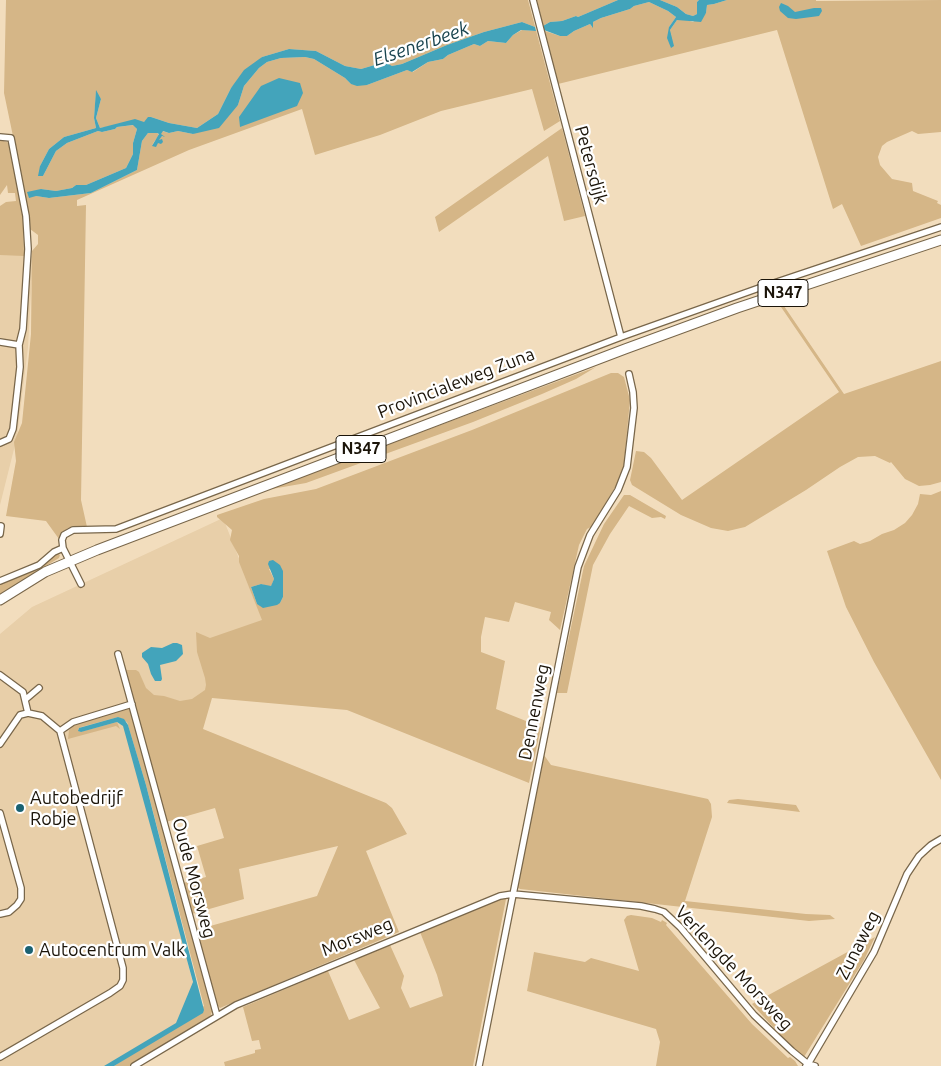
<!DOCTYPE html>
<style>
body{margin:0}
canvas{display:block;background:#f2ddbd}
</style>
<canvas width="941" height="1066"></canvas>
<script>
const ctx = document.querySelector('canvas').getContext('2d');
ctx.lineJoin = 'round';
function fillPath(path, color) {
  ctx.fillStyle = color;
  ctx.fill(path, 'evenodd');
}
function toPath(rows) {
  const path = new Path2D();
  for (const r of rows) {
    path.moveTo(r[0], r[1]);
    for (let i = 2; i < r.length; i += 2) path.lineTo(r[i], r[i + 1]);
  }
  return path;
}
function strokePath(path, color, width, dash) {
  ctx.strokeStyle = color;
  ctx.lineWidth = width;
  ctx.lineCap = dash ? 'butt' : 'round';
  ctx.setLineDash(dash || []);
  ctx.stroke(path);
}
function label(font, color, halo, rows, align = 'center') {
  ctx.font = font + ' Ubuntu,sans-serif';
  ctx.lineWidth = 4.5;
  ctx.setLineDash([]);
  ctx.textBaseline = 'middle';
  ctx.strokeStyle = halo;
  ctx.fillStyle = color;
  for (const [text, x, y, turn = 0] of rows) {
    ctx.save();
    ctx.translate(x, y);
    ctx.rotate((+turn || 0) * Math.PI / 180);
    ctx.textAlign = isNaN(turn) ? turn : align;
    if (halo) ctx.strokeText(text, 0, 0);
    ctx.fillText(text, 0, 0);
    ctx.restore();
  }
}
fillPath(toPath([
 [0,254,33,256,28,347,17,437,0,505],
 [223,518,264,622,210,694,125,723,200,1010,107,1066,0,1066,0,634,32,607]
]), '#e8cfa9');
fillPath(toPath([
 [6,0,528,0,560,121,544,131,532,89,441,111,380,135,315,155,302,109,189,150,77,200,77,206,86,205,81,500,87,527,68,528,63,532,59,539,46,521,6,516,16,461,14,442,22,423,31,334,32,251,38,244,38,235,30,229,29,213,4,93],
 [522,22,535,27,536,31,522,30,513,35,506,43,488,41,480,46,474,44,448,55,443,59,428,62,413,72,407,70,367,85,351,84,345,78,314,59,305,57,281,58,267,62,259,68,244,86,238,105,193,134,178,131,169,133,162,131,160,134,164,137,162,136,152,145,159,135,157,133,148,133,142,141,137,170,91,193,49,198,36,196,41,189,56,191,72,188,76,185,86,185,126,168,133,154,133,143,137,129,134,125,117,127,115,129,102,132,98,131,67,143,56,151,43,176,40,166,49,149,64,137,96,128,94,118,96,92,101,99,96,118,100,128,112,126,117,124,144,122,151,117,169,123,197,128,218,114,231,88,262,57,289,49,316,51,345,66,361,69,385,62,392,66,402,64,447,45,484,32],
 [537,0,618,0,578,17,576,16,562,21,550,22,543,26],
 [660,0,699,0,697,2,697,14,693,16,686,14,677,7],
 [727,0,816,0,816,1,941,0,941,132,918,134,912,131,887,142,882,146,878,157,880,165,892,179,912,183,913,191,938,201,937,203,941,205,941,218,861,246,842,204,833,209,777,30,558,84,545,31,560,36,567,36,574,31,590,24,592,27,593,22,601,18,630,9,634,6,649,2,668,11,676,17,669,27,674,46,670,30,677,20,683,19,693,22,706,13,707,5,714,4],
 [562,128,585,216,564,221,548,156,439,232,435,217],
 [0,140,7,142,9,144,23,215,24,256,0,255,0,206,6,202,16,201,15,193,8,193,7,185,0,195],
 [784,306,844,394,941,361,941,482,930,485,919,486,905,479,891,462,890,463,875,456,858,457,840,467,806,490,745,527,728,531,711,528,681,515,632,485,630,480,636,451,644,452,651,458,682,500,839,392,781,307],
 [596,367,576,379,542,394,473,422,306,483,266,490],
 [611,373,618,373,624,377,630,400,623,474,591,527,587,529,579,545,560,630,549,620,551,612,515,602,509,622,485,617,481,637,481,652,505,661,496,709,541,727,529,783,347,710,212,698,203,729,386,803,392,808,407,834,366,851,399,932,220,1008,217,1005,196,930,317,896,338,846,239,869,244,899,192,914,183,883,206,877,197,846,224,838,215,808,166,822,126,670,136,670,139,672,146,688,154,695,164,696,180,701,192,699,205,690,206,685,205,678,197,652,196,632,210,638,262,620,239,562,239,556,230,540,232,530,217,517,217,515,264,499,316,489,472,430],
 [269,569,283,571,283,597,280,603,257,604,251,587,261,584,271,587,274,579],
 [941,491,941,780,874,662,846,607,827,551,854,541,860,544,870,541,882,534,894,530,905,523,912,515,918,504,920,494,931,495],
 [624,495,630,495,666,516,665,519,661,517,652,518,629,506,610,534,593,565,567,693,557,693,584,566,604,524],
 [56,553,60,555,59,558,0,594,0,583],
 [128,709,131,711,213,1009,210,1017,129,1066,114,1066,204,1006,146,785,127,722,118,717,81,727,78,729,80,732,117,722,120,729,116,726,68,739,69,730,76,723],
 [544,755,551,765,708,799,711,804,712,817,685,901,806,914,830,915,835,919,809,921,520,889,517,887],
 [738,799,796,805,800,812,727,803,729,800],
 [501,899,506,899,473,1066,225,1066,224,1062,255,1053,255,1050,261,1049,259,1040,252,1041,243,1007,328,971,349,1020,380,1008,354,960,390,945,404,976,401,988,410,1008,443,996,437,975,420,932],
 [631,915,652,918,661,922,662,920,667,923,666,925,752,1024,788,1058,790,1057,795,1061,798,1066,656,1066,660,1042,656,1029,527,991,534,952,585,962,591,958,639,971,624,920,627,916],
 [875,937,864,960,804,1057,795,1051,752,1004]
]), '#d5b687');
fillPath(toPath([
 [618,0,660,0,677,7,686,14,693,16,697,14,697,2,699,0,727,0,714,4,707,5,706,13,701,22,677,20,670,30,674,46,671,48,667,38,669,27,676,17,668,11,649,2,634,6,630,9,601,18,593,22,593,28,590,24,574,31,567,36,560,36,544,30,543,26,550,22,562,21,576,16,578,17],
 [781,3,788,6,795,12,814,8,821,8,822,11,819,16,796,19,788,18,780,11,779,7],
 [522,22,535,27,536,31,521,30,513,35,506,43,488,41,480,46,474,44,448,55,443,59,428,62,412,72,407,70,367,85,357,86,351,84,345,78,314,59,305,57,281,58,267,62,259,68,244,86,238,105,219,128,193,134,178,131,169,133,163,131,161,134,165,137,162,136,159,140,162,139,163,142,161,144,158,143,156,147,152,146,159,134,157,133,148,133,142,141,137,170,91,193,49,198,36,196,29,198,27,192,41,189,56,191,72,188,76,185,86,185,126,168,133,154,133,143,137,129,133,125,117,127,115,129,102,132,98,131,67,143,56,151,43,176,38,176,40,166,49,149,64,137,96,128,94,118,96,90,101,99,96,118,100,128,135,119,144,122,148,117,151,117,169,123,197,128,218,114,231,88,244,70,262,57,289,49,316,51,345,66,361,69,385,62,392,66,402,64,447,45,484,32],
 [279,78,300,83,303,93,297,106,240,127,239,117,261,86],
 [273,560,280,565,283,571,283,597,280,603,277,605,263,608,257,604,251,587,261,584,271,586,274,579,268,564,269,561],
 [173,643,177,643,182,645,183,654,176,661,160,665,162,679,161,681,155,681,151,674,148,664,142,657,142,653,151,647,162,648],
 [118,717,124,719,128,725,146,785,204,1010,203,1013,114,1066,104,1066,176,1023,193,982,123,726,117,722,81,732,78,731,79,728]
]), '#43a4bb');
const street = toPath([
 [533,0,621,337],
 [0,137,11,138,26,216,28,249,23,329,19,345,20,367,13,429,9,439,0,443],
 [0,342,19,345],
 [0,534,1,526],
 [63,548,81,584],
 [0,581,39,565,54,552,63,548,62,540,64,535,73,530,116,529,621,337,759,288,941,227],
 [118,654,217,1016],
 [0,675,23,692,28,713],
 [26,699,39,688],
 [60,731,73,722,132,704],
 [0,744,20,715,28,713,42,716,60,731,123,968,123,980,120,986,110,993,0,1057],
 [0,813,21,888,21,899,17,905,9,912,0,914],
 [134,1066,236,1005,500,896,513,894,641,906,655,909,664,912,680,927,754,1015,792,1051,808,1064,806,1066],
 [479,1066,578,567,590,535,618,490,627,467,634,408,633,392,629,374],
 [815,1066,808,1064,874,952,907,874,919,856,931,845,941,839]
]);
const primary = toPath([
 [0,600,45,572,97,550,625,349,737,308,941,240]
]);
strokePath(street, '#78664a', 8);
strokePath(primary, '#78664a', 11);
strokePath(street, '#fff', 5.5);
strokePath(primary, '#fff', 9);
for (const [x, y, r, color] of [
 [20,808,5,"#1b6272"],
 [29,950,5,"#1b6272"]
]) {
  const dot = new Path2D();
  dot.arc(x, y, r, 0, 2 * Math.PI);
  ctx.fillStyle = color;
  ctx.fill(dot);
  strokePath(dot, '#fff', 2);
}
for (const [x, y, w] of [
 [783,293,50],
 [361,449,50]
]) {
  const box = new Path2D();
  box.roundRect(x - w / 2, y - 13.5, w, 27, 4);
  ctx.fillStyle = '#fff';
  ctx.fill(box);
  strokePath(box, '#1b1409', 1);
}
label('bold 16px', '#1b1409', null, [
 ["N347",783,293],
 ["N347",361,449]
]);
label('18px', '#1b1409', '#fff', [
 ["Petersdijk",591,165,75],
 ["Provincialeweg Zuna",456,383,-21],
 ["Dennenweg",534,712,-79],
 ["Oude Morsweg",194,878,75],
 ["Morsweg",357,937,-22],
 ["Zunaweg",858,945,-63],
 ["Verlengde Morsweg",734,968,47]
]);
label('18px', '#1b1409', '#fff', [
 ["Autobedrijf",30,798],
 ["Robje",30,819],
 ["Autocentrum Valk",39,950]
], 'left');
label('italic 19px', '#18434e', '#fff', [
 ["Elsenerbeek",421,44,-19]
]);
</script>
